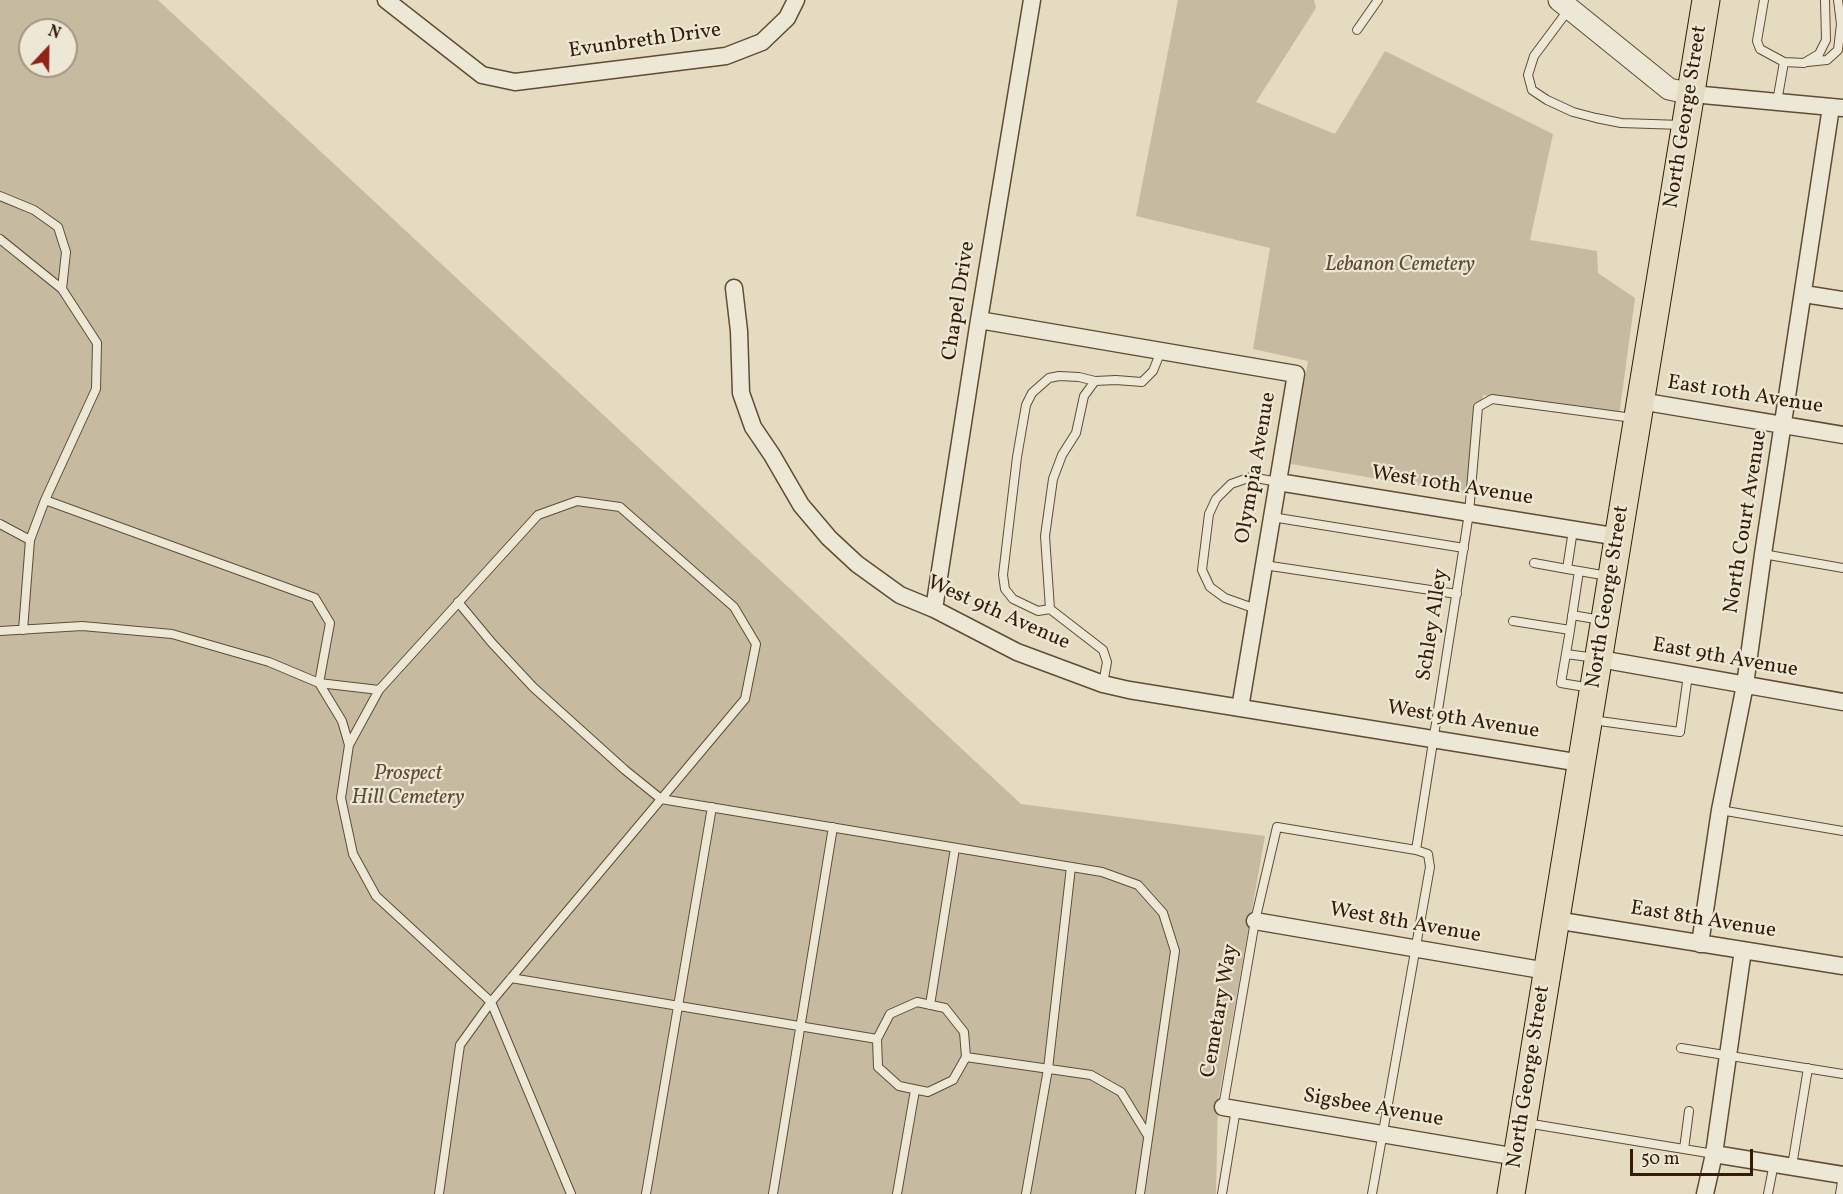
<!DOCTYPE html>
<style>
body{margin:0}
#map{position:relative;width:1843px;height:1194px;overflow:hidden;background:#e4dbc0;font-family:Vollkorn,serif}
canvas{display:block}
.north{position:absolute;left:18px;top:18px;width:60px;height:60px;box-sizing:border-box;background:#ede8d6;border:2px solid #a39682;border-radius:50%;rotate:22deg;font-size:16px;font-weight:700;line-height:24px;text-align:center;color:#341c04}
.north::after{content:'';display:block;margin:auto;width:21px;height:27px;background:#8f2418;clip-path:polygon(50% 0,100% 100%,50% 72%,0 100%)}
.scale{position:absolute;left:1630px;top:1149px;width:123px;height:27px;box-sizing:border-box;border:3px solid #341c04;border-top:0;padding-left:8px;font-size:18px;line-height:21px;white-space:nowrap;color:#341c04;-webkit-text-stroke:4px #ede8d6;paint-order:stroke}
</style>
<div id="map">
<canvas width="1843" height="1194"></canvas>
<div class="north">N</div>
<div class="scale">50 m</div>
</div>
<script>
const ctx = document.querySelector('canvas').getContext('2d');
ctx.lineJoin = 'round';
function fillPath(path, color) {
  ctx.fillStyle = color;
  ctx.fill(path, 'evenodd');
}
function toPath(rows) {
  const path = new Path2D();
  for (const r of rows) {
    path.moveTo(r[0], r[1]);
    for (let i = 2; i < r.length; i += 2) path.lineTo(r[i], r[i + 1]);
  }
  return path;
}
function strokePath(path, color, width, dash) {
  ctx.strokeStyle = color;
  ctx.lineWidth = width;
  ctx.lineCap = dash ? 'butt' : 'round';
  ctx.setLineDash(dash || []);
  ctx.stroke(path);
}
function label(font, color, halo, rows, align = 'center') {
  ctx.font = font + ' Vollkorn,serif';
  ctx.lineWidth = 4.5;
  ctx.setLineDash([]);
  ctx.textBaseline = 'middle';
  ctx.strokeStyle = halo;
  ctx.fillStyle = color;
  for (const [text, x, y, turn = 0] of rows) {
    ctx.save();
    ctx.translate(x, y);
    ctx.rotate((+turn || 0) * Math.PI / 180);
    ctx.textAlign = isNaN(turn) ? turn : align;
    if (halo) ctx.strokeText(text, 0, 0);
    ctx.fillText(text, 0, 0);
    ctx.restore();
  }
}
fillPath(toPath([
 [0,0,158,0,1021,804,1265,836,1218,1101,1216,1194,0,1194],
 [30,30,66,30,66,66,30,66],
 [1178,0,1314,0,1316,8,1256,102,1335,134,1385,51,1553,134,1530,240,1597,251,1598,273,1635,298,1619,416,1483,395,1471,495,1291,464,1308,361,1253,349,1270,248,1136,216]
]), '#c6bba0');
const service = toPath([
 [1764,0,1757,41,1760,49,1784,62,1804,63,1819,54,1826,40,1825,0],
 [1569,9,1534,56,1528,75,1532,90,1547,100,1573,112,1596,118,1621,123,1682,125],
 [1357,30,1378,0],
 [1807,62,1827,60,1838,50,1841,24,1838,0],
 [1777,102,1784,62],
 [0,196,34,210,58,227,66,252,62,289],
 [0,239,62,289,97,343,96,389,45,500],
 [1272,517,1464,548],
 [0,524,30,540],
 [1763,554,1843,568],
 [1534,563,1567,569,1573,530],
 [1264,565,1457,594],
 [1579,571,1608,576],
 [458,602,492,643,533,687,625,770,661,799,1102,872,1138,885,1163,913,1175,951,1140,1194],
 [1050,609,1038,611,1013,599,1005,589,1003,575,1017,457,1026,405,1032,393,1049,378,1059,376,1079,377,1095,381],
 [1256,609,1225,598,1210,587,1202,570,1209,514,1216,499,1231,484,1251,477,1278,482],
 [1572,615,1601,620],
 [1513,621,1570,630,1579,571,1567,569],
 [23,630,30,540,45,500,315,598,330,623,319,683,379,690],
 [1570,630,1561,683,1591,688],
 [0,631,82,626,172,634,269,662,319,683,342,721,349,745,341,798,353,854,376,896,491,1002,745,699,756,644,734,607,620,507,577,501,538,515,379,690,349,745],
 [1566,654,1596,658],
 [1103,684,1107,662,1103,650,1050,609,1045,536,1053,479,1062,455,1076,433,1084,396,1095,381,1116,380,1142,382,1153,371,1161,351],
 [1592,720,1680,732,1688,675],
 [1720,810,1843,831],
 [1416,850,1469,513,1478,407,1492,399,1633,418],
 [511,978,877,1039,890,1014,917,1002,945,1008,964,1032,966,1057,953,1080,928,1092,899,1086,878,1067,877,1039],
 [930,1005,955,848],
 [1681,1048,1843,1074],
 [966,1057,1091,1075,1121,1092,1148,1136],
 [1223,1107,1255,921,1277,827,1416,850,1428,854,1430,867,1372,1194],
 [1526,1123,1714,1154],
 [1684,1149,1689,1111],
 [1792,1166,1808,1068],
 [439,1194,460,1045,491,1002,571,1194],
 [646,1194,712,807],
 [773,1194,833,827],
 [897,1194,915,1090],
 [1026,1194,1048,1069,1071,867],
 [1222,1194,1236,1109],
 [1768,1194,1774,1163],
 [1840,1194,1843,1175]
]);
const minor = toPath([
 [386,0,482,75,515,82,726,56,762,42,787,18,796,0],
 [1692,94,1843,108],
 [734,288,739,331,741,393,753,427,772,455,801,505,829,538,857,564,900,595,934,609,1017,652,1103,684,1129,690,1581,763],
 [1804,294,1843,300],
 [979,320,1296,374,1240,708],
 [1640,401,1843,435],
 [1278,482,1619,537],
 [934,609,979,320,1032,0],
 [1600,659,1843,702],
 [1555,920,1843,966],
 [1255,921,1547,971],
 [1700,944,1720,810,1745,685,1763,554,1831,107],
 [1223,1107,1517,1157],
 [1714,1154,1843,1175],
 [1705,1194,1714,1154,1743,950]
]);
const tertiary = toPath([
 [1559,0,1669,89,1692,94]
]);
const primary = toPath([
 [1511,1194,1706,0]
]);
strokePath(service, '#604c33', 10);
strokePath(minor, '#604c33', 19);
strokePath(tertiary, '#604c33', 23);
strokePath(primary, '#341c04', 29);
strokePath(service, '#ede8d6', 8);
strokePath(minor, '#ede8d6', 16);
strokePath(tertiary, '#ede8d6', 21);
strokePath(primary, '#e4dbc0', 27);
label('21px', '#341c04', '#ede8d6', [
 ["Evunbreth Drive",645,42,-8],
 ["North George Street",1687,117,-81],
 ["Chapel Drive",960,301,-81],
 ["East 10th Avenue",1745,396,9],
 ["Olympia Avenue",1257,468,-80],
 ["West 10th Avenue",1452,487,9],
 ["North Court Avenue",1747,522,-81],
 ["North George Street",1609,597,-81],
 ["West 9th Avenue",998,614,24],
 ["Schley Alley",1434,625,-81],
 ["East 9th Avenue",1725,659,10],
 ["West 9th Avenue",1463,721,9],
 ["East 8th Avenue",1703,921,9],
 ["West 8th Avenue",1405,924,10],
 ["Cemetary Way",1221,1011,-80],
 ["North George Street",1530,1077,-81],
 ["Sigsbee Avenue",1373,1109,10]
]);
label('italic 21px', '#604c33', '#ede8d6', [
 ["Lebanon Cemetery",1400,266],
 ["Prospect",408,775],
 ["Hill Cemetery",408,799]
]);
</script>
